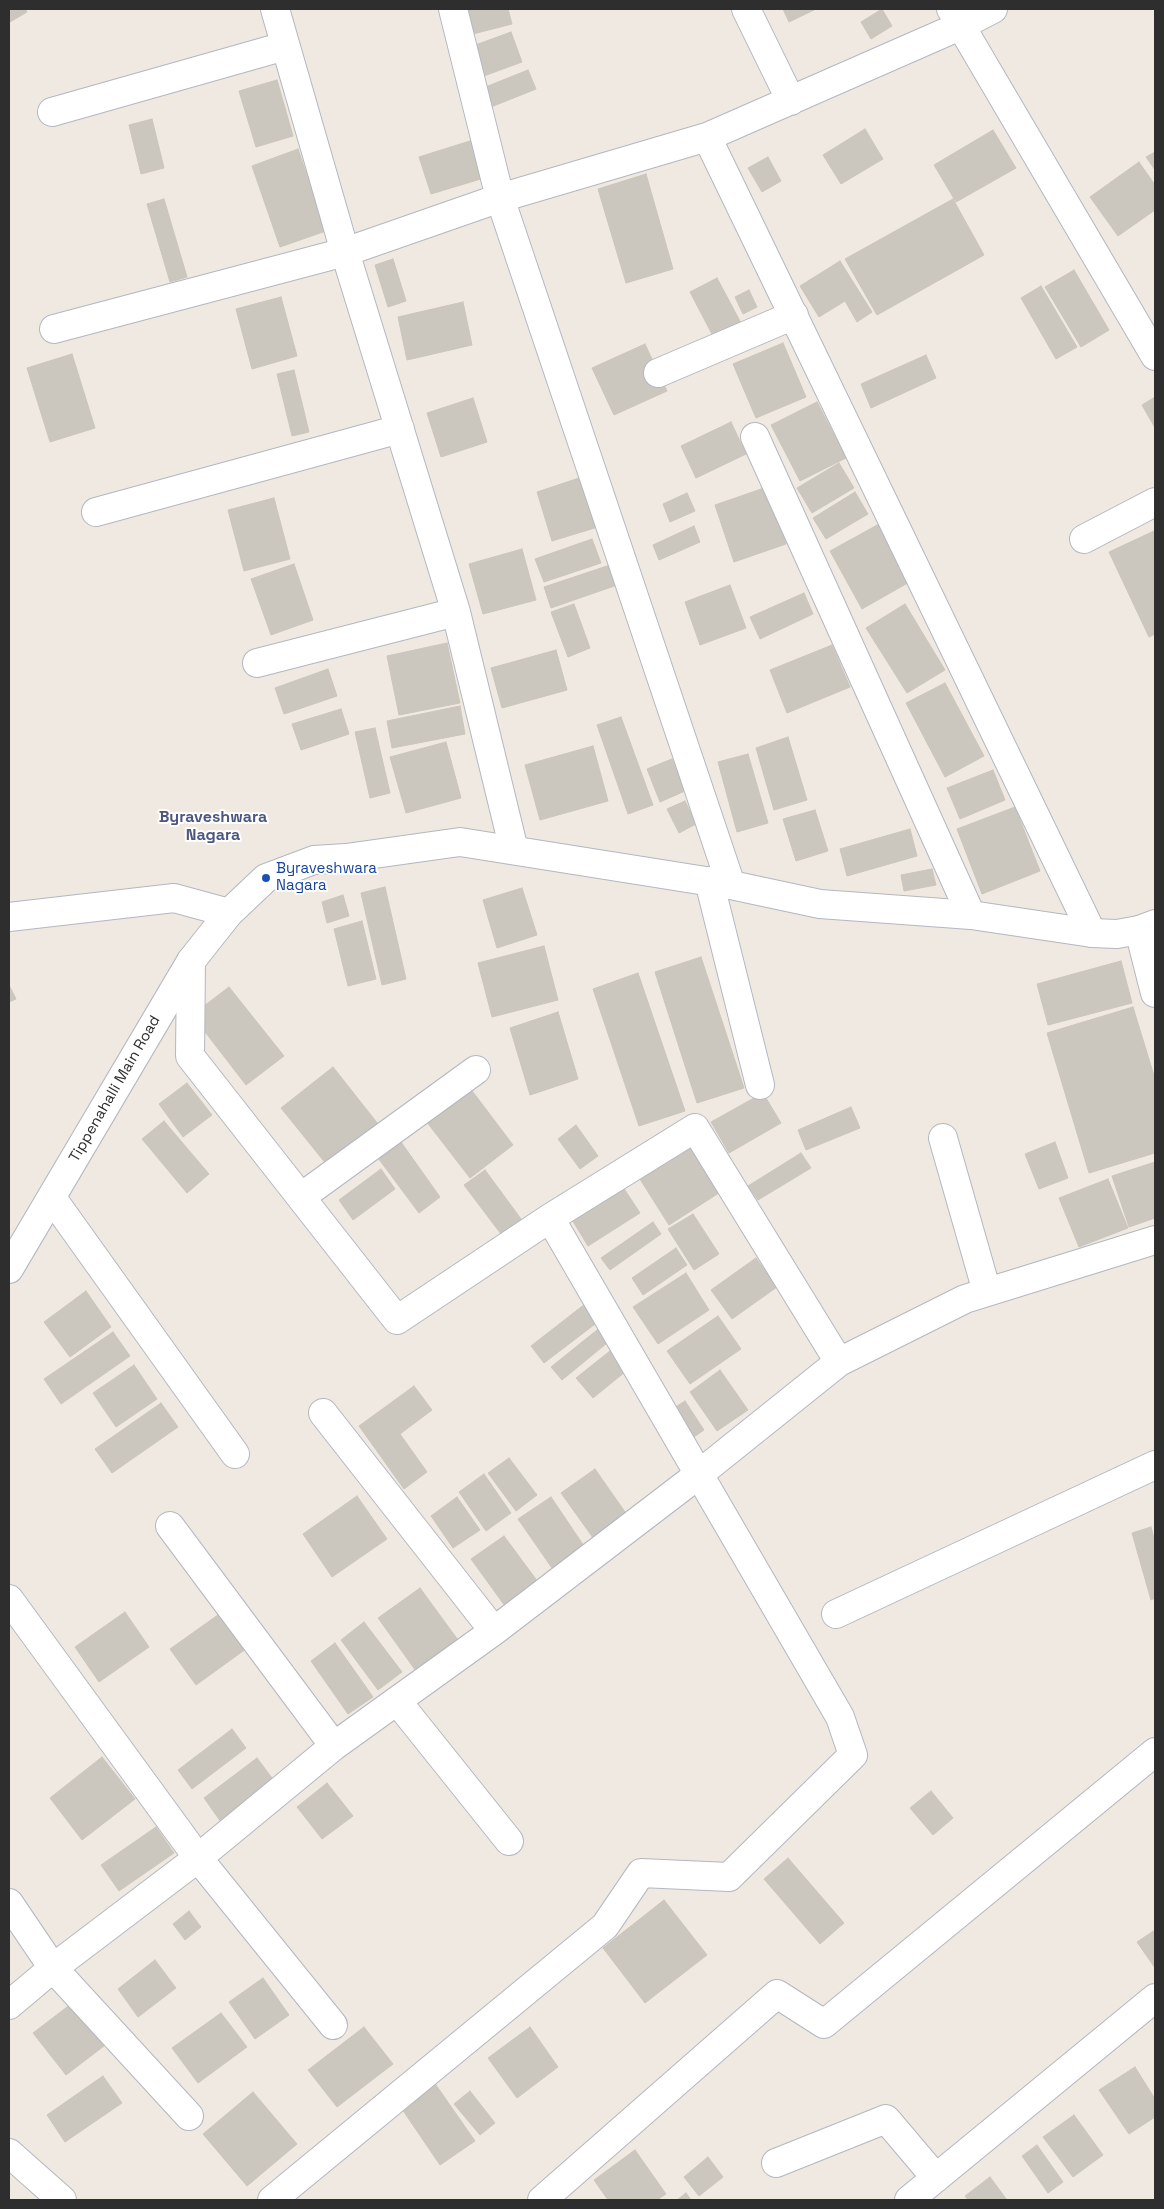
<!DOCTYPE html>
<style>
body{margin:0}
#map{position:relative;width:1164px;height:2209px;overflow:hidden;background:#efe9e1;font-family:"Space Grotesk",sans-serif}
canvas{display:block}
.frame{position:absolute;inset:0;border:10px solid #2e2e2e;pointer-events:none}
</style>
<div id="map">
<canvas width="1164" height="2209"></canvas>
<div class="frame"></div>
</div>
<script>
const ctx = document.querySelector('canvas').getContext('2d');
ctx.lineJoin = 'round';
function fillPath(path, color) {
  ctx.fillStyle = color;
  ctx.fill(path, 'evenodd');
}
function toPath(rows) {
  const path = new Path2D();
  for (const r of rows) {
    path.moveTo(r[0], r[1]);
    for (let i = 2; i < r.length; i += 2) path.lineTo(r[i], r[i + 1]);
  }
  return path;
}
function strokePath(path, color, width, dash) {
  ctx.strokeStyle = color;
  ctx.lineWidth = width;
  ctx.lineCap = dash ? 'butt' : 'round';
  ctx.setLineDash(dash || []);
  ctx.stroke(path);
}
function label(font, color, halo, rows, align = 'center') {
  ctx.font = font + ' "Space Grotesk",sans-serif';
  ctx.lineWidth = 4;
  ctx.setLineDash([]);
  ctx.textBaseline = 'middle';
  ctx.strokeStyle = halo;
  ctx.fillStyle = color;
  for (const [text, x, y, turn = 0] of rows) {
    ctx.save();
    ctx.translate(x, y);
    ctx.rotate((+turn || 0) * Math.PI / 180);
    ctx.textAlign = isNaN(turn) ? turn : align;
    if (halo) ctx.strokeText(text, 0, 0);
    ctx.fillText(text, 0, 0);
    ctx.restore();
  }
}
const building = toPath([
 [9,9,25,9,27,12,10,22,9,9],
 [462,9,508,9,512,24,469,35,462,9],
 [783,9,816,9,789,22,783,9],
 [882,9,892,26,871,39,861,22,882,9],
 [511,32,522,62,481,77,470,47,511,32],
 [528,70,536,89,491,107,483,88,528,70],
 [277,80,293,136,256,147,239,91,277,80],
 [152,119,164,168,141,174,129,125,152,119],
 [865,129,883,159,841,184,823,155,865,129],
 [993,130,1016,168,956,202,934,165,993,130],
 [473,140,484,178,431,194,419,157,473,140],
 [298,149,326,231,280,247,252,166,298,149],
 [1155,152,1155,170,1146,157,1155,152],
 [768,157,781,181,762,192,748,168,768,157],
 [1139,162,1155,185,1155,210,1118,236,1090,197,1139,162],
 [646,174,673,269,626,283,598,189,646,174],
 [164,199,187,277,170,282,147,204,164,199],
 [953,199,984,255,877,315,845,259,953,199],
 [393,259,406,301,388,307,375,265,393,259],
 [840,261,872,312,857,322,845,301,819,317,800,286,840,261],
 [1074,270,1109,330,1081,347,1045,287,1074,270],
 [717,278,741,323,714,338,690,292,717,278],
 [1041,286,1077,347,1056,359,1021,298,1041,286],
 [749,290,757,307,743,314,735,297,749,290],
 [281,297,297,356,252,369,236,309,281,297],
 [463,302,472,345,407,360,398,317,463,302],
 [783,343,806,397,756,418,733,364,783,343],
 [645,344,667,391,614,415,592,368,645,344],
 [72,354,95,428,50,442,27,368,72,354],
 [926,355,936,378,871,408,861,384,926,355],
 [294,370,309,432,292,436,277,374,294,370],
 [1155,397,1155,428,1142,405,1155,397],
 [473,398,487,442,441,457,427,413,473,398],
 [817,402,846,458,800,481,771,425,817,402],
 [731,422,746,454,696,478,681,446,731,422],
 [839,463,854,488,812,513,797,488,839,463],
 [582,477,598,527,552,541,537,492,582,477],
 [767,487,786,544,734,562,715,505,767,487],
 [855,492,868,514,826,539,813,518,855,492],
 [687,493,695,511,670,522,663,504,687,493],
 [274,498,290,559,244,571,228,510,274,498],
 [881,523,913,580,862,609,830,551,881,523],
 [694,526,700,542,659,560,653,545,694,526],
 [1154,531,1155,634,1149,637,1109,552,1154,531],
 [592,539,601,563,544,582,535,559,592,539],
 [522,549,536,600,483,614,469,564,522,549],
 [294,564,313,620,271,635,251,579,294,564],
 [613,564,620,584,551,608,544,587,613,564],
 [730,585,746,628,700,645,685,602,730,585],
 [804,593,813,614,760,639,750,617,804,593],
 [574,604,590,648,568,657,551,612,574,604],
 [905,604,945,670,907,693,866,628,905,604],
 [447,643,460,703,399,715,387,656,447,643],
 [832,645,850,687,787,713,770,670,832,645],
 [556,650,567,690,502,708,491,668,556,650],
 [328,669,337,696,284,714,275,688,328,669],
 [945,683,984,756,945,777,906,703,945,683],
 [460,706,465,734,392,748,387,721,460,706],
 [341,709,349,734,301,750,292,724,341,709],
 [621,717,653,805,628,814,597,725,621,717],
 [375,728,390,793,370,798,355,732,375,728],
 [788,737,807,800,774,810,756,748,788,737],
 [446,742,461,798,406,813,390,757,446,742],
 [593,746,608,801,540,820,525,765,593,746],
 [748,754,768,823,737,832,718,762,748,754],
 [672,759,685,791,660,802,647,769,672,759],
 [993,770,1005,800,960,819,947,788,993,770],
 [685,801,696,824,679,833,667,809,685,801],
 [1015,807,1040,871,982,894,957,829,1015,807],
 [815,810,828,851,796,861,783,819,815,810],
 [910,829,917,856,847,876,840,849,910,829],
 [932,869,936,885,904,891,901,875,932,869],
 [385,887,406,979,382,985,361,893,385,887],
 [522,888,537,935,497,948,483,900,522,888],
 [343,895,349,916,327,923,322,902,343,895],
 [362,921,376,979,348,986,334,929,362,921],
 [544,946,558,1000,492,1017,478,963,544,946],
 [701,957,744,1088,697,1103,655,972,701,957],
 [1121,961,1132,1003,1048,1025,1037,984,1121,961],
 [638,973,685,1111,639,1126,593,989,638,973],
 [9,985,16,999,9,1002,9,985],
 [229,987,284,1056,246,1085,192,1015,229,987],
 [1133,1007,1155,1079,1155,1153,1089,1173,1047,1033,1133,1007],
 [558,1012,578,1079,530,1095,510,1028,558,1012],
 [333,1067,382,1129,331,1170,281,1108,333,1067],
 [187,1083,212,1115,183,1137,159,1104,187,1083],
 [470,1088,513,1145,470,1178,426,1121,470,1088],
 [763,1093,781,1123,729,1153,711,1122,763,1093],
 [851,1107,860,1128,806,1150,798,1130,851,1107],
 [164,1121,209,1174,187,1193,142,1139,164,1121],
 [576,1125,598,1156,580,1169,558,1139,576,1125],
 [401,1142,440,1197,419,1213,378,1158,401,1142],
 [1055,1142,1068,1178,1039,1189,1025,1154,1055,1142],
 [691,1143,722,1191,669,1225,638,1176,691,1143],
 [801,1153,811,1168,758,1200,748,1186,801,1153],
 [1155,1162,1155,1218,1129,1227,1112,1176,1155,1162],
 [381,1169,395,1189,353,1220,339,1200,381,1169],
 [485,1170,524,1223,504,1238,464,1185,485,1170],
 [1108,1179,1128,1228,1079,1247,1059,1198,1108,1179],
 [619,1181,640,1213,588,1246,568,1213,619,1181],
 [693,1214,719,1254,694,1270,668,1229,693,1214],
 [653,1222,661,1234,610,1270,601,1258,653,1222],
 [676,1248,687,1265,643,1295,632,1278,676,1248],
 [756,1258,777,1287,732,1319,711,1290,756,1258],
 [686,1273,709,1310,658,1344,633,1307,686,1273],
 [86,1291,111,1327,70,1357,44,1322,86,1291],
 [585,1304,599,1321,544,1363,531,1346,585,1304],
 [718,1316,741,1349,690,1384,667,1351,718,1316],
 [602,1326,612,1339,562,1380,551,1367,602,1326],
 [113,1332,130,1356,61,1404,44,1379,113,1332],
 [615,1347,631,1367,593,1398,576,1378,615,1347],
 [134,1365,157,1399,116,1427,93,1393,134,1365],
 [720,1370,748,1410,717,1431,690,1392,720,1370],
 [414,1386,432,1410,400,1434,427,1472,404,1489,359,1426,414,1386],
 [685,1401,704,1430,688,1441,668,1412,685,1401],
 [161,1403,178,1427,112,1473,95,1449,161,1403],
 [509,1458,537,1495,516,1511,488,1473,509,1458],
 [595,1469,630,1519,596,1542,561,1493,595,1469],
 [484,1474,511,1513,486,1531,459,1492,484,1474],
 [357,1496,387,1539,332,1577,303,1534,357,1496],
 [457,1497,480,1530,453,1548,431,1516,457,1497],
 [551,1497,584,1546,552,1568,518,1519,551,1497],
 [1151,1527,1155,1542,1155,1598,1151,1600,1132,1533,1151,1527],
 [504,1536,538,1582,505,1606,471,1559,504,1536],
 [420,1588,458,1640,416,1671,378,1618,420,1588],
 [225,1610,250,1646,196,1685,170,1649,225,1610],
 [125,1612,149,1647,99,1682,75,1647,125,1612],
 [364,1622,402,1672,378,1690,341,1640,364,1622],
 [335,1643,373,1697,348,1714,311,1661,335,1643],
 [232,1729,246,1748,192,1789,178,1770,232,1729],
 [102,1757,135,1799,82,1840,50,1798,102,1757],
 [257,1758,275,1782,221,1822,204,1798,257,1758],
 [327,1783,353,1816,322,1839,297,1807,327,1783],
 [931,1791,953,1818,933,1835,910,1808,931,1791],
 [156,1827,174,1853,119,1891,101,1865,156,1827],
 [788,1858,844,1923,820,1944,764,1879,788,1858],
 [664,1900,707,1955,645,2003,603,1948,664,1900],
 [189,1911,201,1927,185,1940,173,1924,189,1911],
 [1155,1930,1155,1968,1137,1942,1155,1930],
 [155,1960,176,1988,138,2017,118,1989,155,1960],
 [263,1978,289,2015,255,2039,229,2002,263,1978],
 [71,2004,104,2046,66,2075,33,2033,71,2004],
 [221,2013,247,2047,198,2083,172,2048,221,2013],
 [364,2027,393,2064,337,2107,308,2070,364,2027],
 [530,2027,558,2067,517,2098,488,2058,530,2027],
 [1135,2067,1155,2099,1155,2117,1129,2134,1099,2090,1135,2067],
 [103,2076,122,2103,65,2142,47,2115,103,2076],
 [436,2085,475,2141,440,2165,402,2109,436,2085],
 [470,2091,495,2123,480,2135,454,2104,470,2091],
 [253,2092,297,2144,247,2186,203,2134,253,2092],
 [1074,2115,1103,2155,1073,2177,1043,2137,1074,2115],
 [1037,2145,1063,2182,1048,2193,1022,2156,1037,2145],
 [635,2150,666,2194,657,2200,608,2200,594,2180,635,2150],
 [708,2157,723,2177,699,2196,684,2177,708,2157],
 [990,2177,1007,2200,968,2200,965,2196,990,2177],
 [686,2193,691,2200,677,2200,686,2193]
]);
fillPath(building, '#cbc7bf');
strokePath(building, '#cbc5ba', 1);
const street = toPath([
 [275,9,345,252,456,612,514,850],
 [453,9,500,198,731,885],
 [746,9,791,101],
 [951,9,1155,356],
 [52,112,285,46],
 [707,137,1092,933],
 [54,329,345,252,500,198,707,137,960,26,993,9],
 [658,373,794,315],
 [755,437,971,915],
 [96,512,400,429],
 [1084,539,1155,502],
 [257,663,456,612],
 [709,881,760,1085],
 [9,917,174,898,229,913],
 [1139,930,1155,993],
 [191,961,190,1056,397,1320,550,1218,695,1128,839,1362],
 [943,1138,987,1292],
 [301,1197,476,1070],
 [52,1198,235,1454],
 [323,1413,494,1631],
 [170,1526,334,1746],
 [9,1599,198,1858,333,2025],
 [836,1614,1155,1465],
 [397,1701,509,1841],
 [9,1903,53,1968,189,2116],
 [9,2005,53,1968,198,1858,334,1746,494,1631,698,1475,839,1362,965,1299,1155,1240],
 [9,2153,62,2200],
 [776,2163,886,2119,936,2178],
 [272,2200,605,1926,641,1873,729,1877,853,1755,840,1717,550,1218],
 [542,2200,777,1994,824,2024,1155,1752],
 [909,2200,1155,1998]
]);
const secondary = toPath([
 [9,1269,191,961,229,913,266,878,314,860,346,858,460,842,731,885,820,904,971,915,1092,933,1117,934,1139,930,1155,924]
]);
strokePath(street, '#b4b7c1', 30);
strokePath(secondary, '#b4b7c1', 30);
strokePath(street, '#fff', 28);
strokePath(secondary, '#fff', 28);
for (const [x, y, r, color] of [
 [266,878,5,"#1a4fb4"]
]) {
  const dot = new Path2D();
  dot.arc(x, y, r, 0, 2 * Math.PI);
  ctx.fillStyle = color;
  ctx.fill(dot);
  strokePath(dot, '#fff', 2);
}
label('15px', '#164399', '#fff', [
 ["Byraveshwara",276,869],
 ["Nagara",276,886]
], 'left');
label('15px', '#2e2e2e', '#fff', [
 ["Tippenahalli Main Road",115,1089,-60]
]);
label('bold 16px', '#4d5680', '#fff', [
 ["Byraveshwara",213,818],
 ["Nagara",213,836]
]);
</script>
